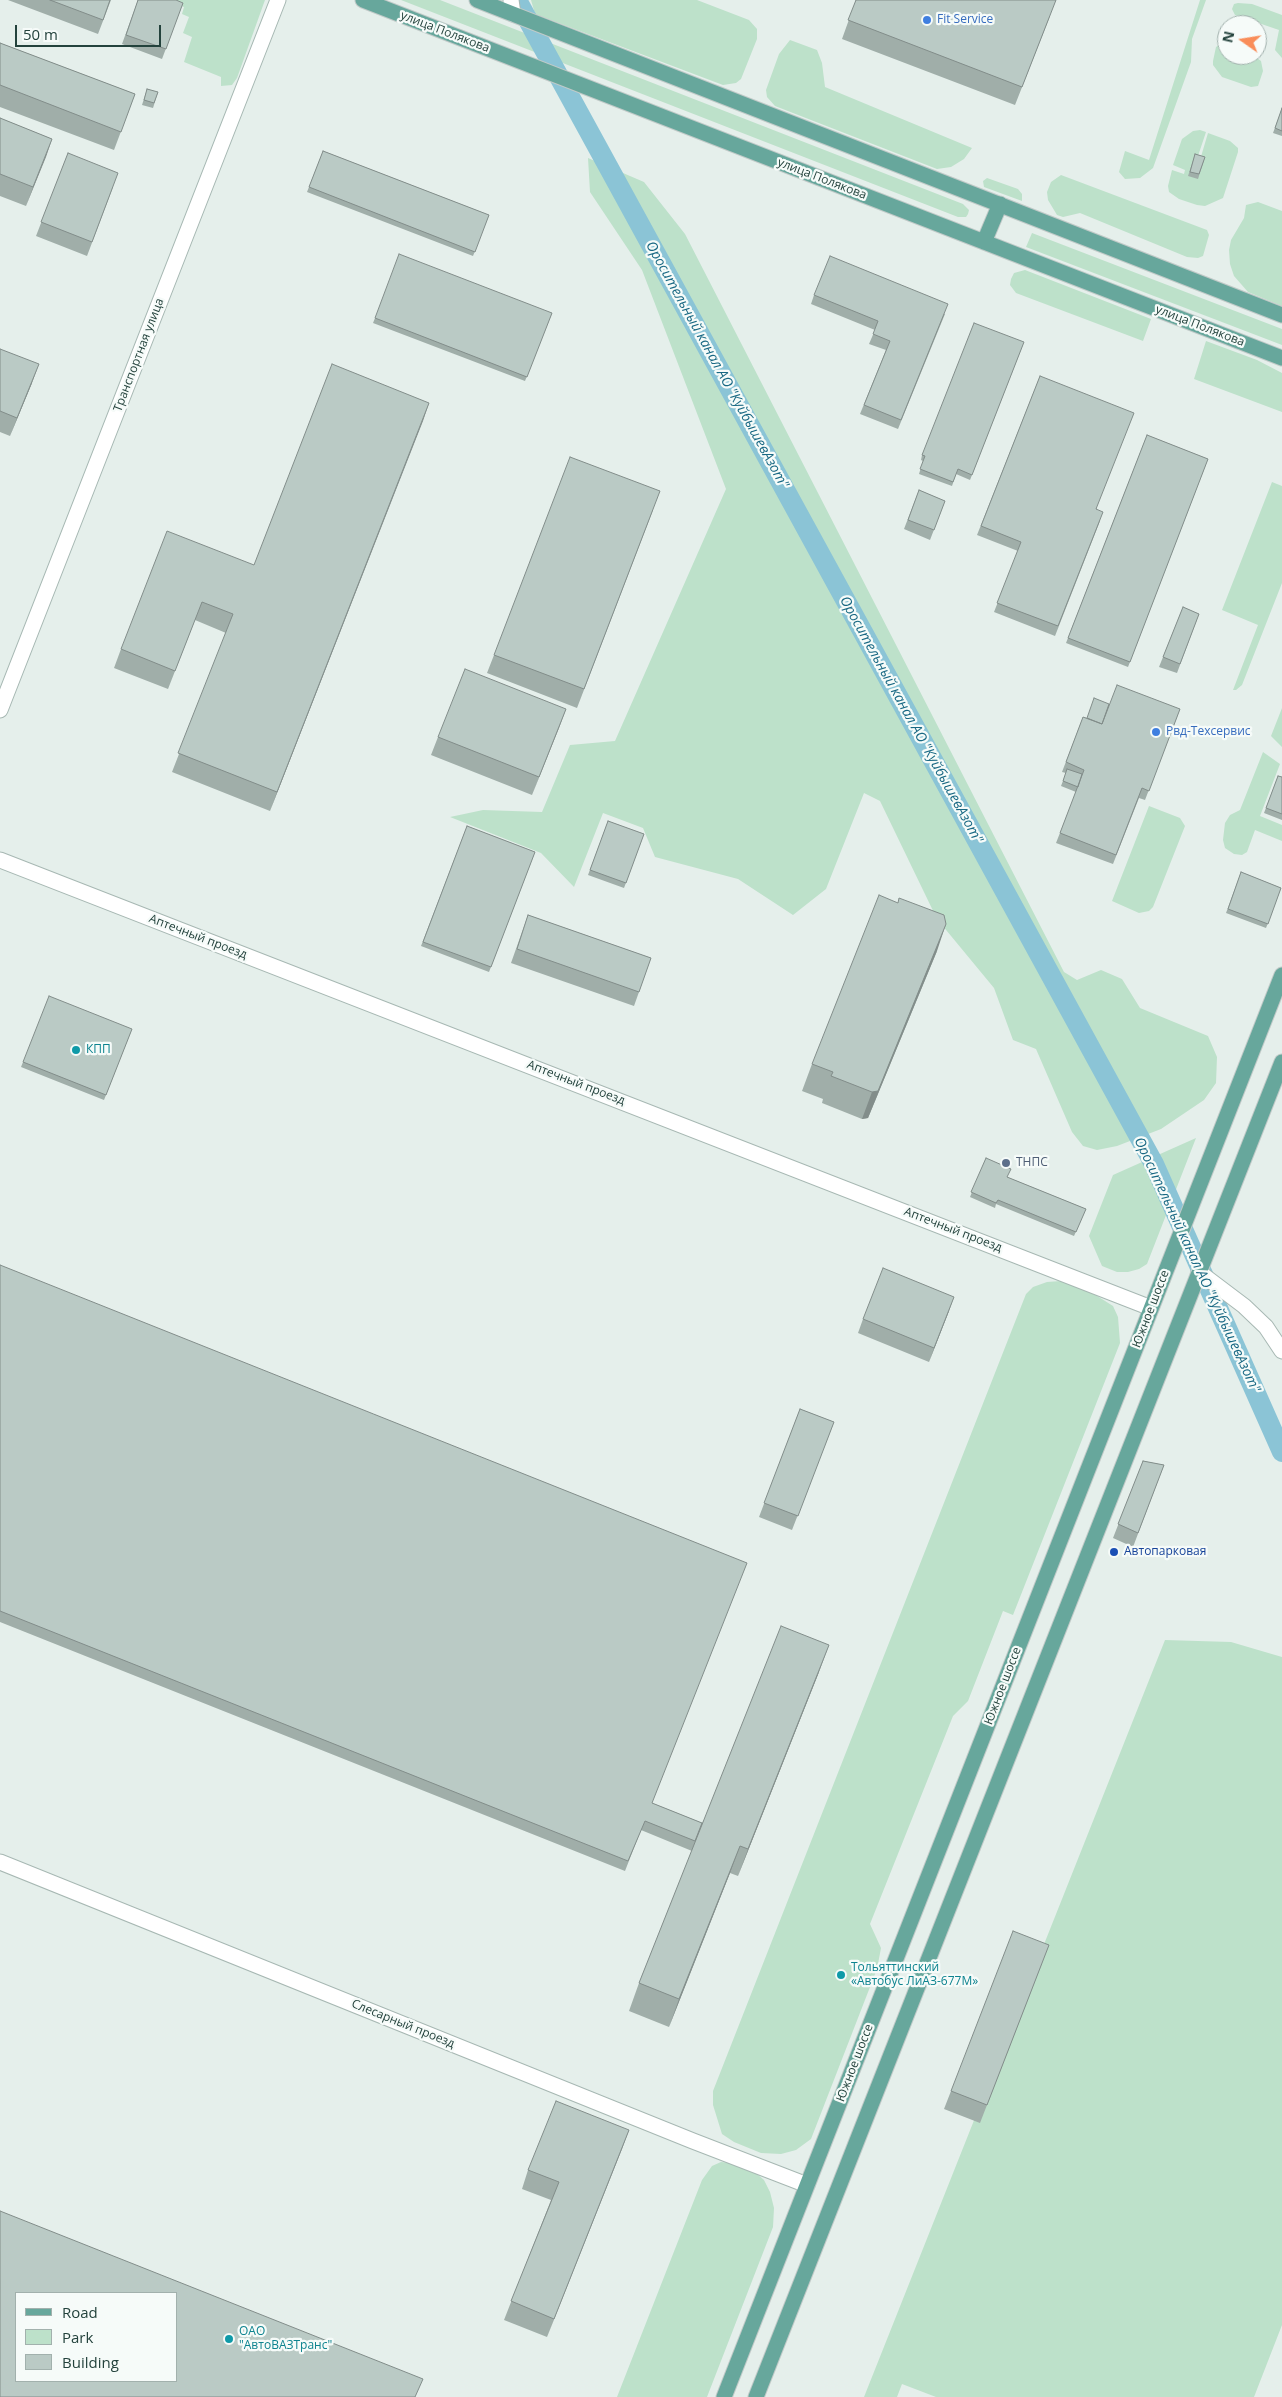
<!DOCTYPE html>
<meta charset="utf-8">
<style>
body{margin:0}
#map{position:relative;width:1282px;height:2397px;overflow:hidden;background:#e5efeb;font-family:"Open Sans",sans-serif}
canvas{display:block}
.legend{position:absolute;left:15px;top:2292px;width:162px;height:90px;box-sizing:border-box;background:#f6fbf9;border:1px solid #a2b1ad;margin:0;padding:6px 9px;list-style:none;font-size:15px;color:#23423c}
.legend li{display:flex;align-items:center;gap:10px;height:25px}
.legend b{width:25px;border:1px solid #a2b1ad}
.north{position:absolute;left:1217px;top:15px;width:50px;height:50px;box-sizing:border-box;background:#f6fbf9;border:1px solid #a2b1ad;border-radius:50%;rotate:283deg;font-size:14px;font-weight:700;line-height:20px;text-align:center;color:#23423c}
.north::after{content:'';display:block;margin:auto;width:18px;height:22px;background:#f98d59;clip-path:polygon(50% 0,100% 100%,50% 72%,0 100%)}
.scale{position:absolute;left:15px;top:25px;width:146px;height:22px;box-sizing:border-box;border:2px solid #23423c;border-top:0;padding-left:6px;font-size:15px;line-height:18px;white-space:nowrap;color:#23423c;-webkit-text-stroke:4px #f6fbf9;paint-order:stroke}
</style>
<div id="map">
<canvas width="1282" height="2397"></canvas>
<ul class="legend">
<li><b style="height:6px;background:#67a79c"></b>Road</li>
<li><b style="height:14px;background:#bde1ca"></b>Park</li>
<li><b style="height:14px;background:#bacac5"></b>Building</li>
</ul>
<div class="north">N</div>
<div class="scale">50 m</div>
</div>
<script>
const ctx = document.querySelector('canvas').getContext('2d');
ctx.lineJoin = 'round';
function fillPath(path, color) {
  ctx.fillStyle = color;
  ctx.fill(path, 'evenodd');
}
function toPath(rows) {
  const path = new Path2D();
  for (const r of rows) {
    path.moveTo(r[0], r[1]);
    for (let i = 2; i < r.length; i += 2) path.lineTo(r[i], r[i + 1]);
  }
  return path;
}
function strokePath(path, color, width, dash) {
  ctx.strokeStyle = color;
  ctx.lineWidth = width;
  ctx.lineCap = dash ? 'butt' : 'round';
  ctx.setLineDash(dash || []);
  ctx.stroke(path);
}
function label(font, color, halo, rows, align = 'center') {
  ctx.font = font + ' "Open Sans",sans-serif';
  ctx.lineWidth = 4.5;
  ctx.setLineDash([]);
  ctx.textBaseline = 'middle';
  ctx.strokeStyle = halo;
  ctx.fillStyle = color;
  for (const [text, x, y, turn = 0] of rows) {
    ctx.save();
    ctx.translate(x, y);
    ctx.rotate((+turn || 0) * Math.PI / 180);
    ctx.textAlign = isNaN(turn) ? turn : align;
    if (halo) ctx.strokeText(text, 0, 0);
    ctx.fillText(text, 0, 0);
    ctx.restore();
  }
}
fillPath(toPath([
 [166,0,265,0,237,78,232,85,221,86,221,77,184,62,192,37,183,33,189,17,182,14,184,7],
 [401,0,440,0,963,204,969,210,968,214,966,217,958,217],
 [531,0,697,0,749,20,757,29,757,39,741,79,736,83,723,85,535,14],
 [1200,0,1206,0,1192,39,1191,62,1153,168,1140,178,1125,179,1119,172,1125,151,1149,160],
 [1238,3,1252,4,1282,15,1282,58,1275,50,1279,30,1235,15,1232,9,1234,4],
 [790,40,817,50,822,63,825,87,972,148,964,159,951,167,937,169,775,106,767,97,766,90,779,54],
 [1220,44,1227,46,1227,55,1253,55,1261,61,1263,71,1258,86,1251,87,1222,77,1213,65,1213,61,1216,47],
 [1200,130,1206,132,1197,159,1200,160,1208,133,1230,141,1238,148,1238,152,1223,198,1205,206,1197,205,1179,199,1169,192,1168,186,1172,170,1184,174,1185,170,1173,165,1182,139,1193,131],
 [588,158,644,182,685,234,1064,972,1077,980,1101,970,1122,979,1140,1008,1208,1036,1217,1057,1216,1083,1204,1100,1161,1129,1117,1146,1097,1150,1083,1146,1072,1132,1036,1049,1013,1040,994,988,937,919,880,801,864,793,826,889,793,915,738,879,655,857,643,828,603,813,574,887,541,853,450,817,483,810,542,812,570,745,615,741,726,489,642,270,590,192],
 [1061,175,1207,230,1209,235,1203,256,1198,258,1187,257,1080,213,1063,217,1057,215,1048,200,1047,192,1051,182],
 [987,178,1018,189,1022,194,1022,201,984,187,983,181],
 [1258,202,1282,211,1282,306,1248,292,1234,276,1230,264,1229,250,1231,240,1244,218,1246,205],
 [1032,233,1282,329,1282,345,1026,247],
 [1025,270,1151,319,1143,341,1016,293,1010,285,1011,279,1014,273],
 [1206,341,1257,360,1282,373,1282,412,1194,379],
 [1272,482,1282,486,1282,583,1242,685,1236,690,1233,690,1258,625,1222,610],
 [1282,708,1282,747,1271,736],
 [1263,752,1280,764,1260,816,1282,825,1282,841,1255,830,1247,852,1242,855,1234,854,1225,848,1223,840,1225,823,1230,815,1240,810],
 [1149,806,1180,818,1185,826,1153,907,1149,911,1139,913,1112,901],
 [1196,1138,1147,1264,1139,1269,1128,1272,1117,1272,1102,1266,1089,1236,1113,1175],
 [1061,1281,1094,1294,1113,1306,1118,1317,1120,1343,1013,1615,1003,1611,968,1701,953,1716,870,1924,881,1948,877,1969,811,2139,796,2150,781,2154,761,2153,734,2142,722,2134,713,2105,713,2091,1026,1294,1033,1287,1047,1282],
 [1165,1640,1231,1642,1282,1657,1282,2325,1254,2397,936,2397,902,2384,897,2397,864,2397],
 [721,2162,730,2163,756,2173,764,2180,770,2192,774,2208,773,2227,707,2397,617,2397,702,2180,712,2166]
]), '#bde1ca');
strokePath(toPath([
 [517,0,1154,1164,1282,1452]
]), '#8bc4d6', 20);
const minor = toPath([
 [511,0,513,14],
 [0,710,278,0],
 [0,860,1151,1308],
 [1199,1272,1244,1306,1266,1327,1282,1351],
 [0,1862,693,2141,807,2185]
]);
const major = toPath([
 [363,0,1282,358],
 [477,0,1282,315],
 [984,242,1000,204],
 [724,2397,1282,975],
 [756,2397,1282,1062]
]);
strokePath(minor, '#a7b8b3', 17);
strokePath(major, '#c1cac8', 17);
strokePath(minor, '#fff', 15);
strokePath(major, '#67a79c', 15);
fillPath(toPath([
 [8,0,111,0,98,34],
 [138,0,183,3,162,59,122,44],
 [856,0,1050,16,1015,105,842,39],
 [0,43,135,94,114,150,0,107],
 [147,89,158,92,153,108,142,105],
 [1282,108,1282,136,1273,133],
 [0,118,52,139,26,206,0,196],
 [323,151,489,215,473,256,307,192],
 [68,153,113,187,87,256,36,236],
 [1195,154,1205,157,1198,179,1188,176],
 [814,295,945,314,898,429,860,414,886,350,869,344,875,330,811,304],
 [552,313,525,381,373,323,375,318],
 [1024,342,970,480,956,474,952,486,919,474,923,461,921,460,922,455],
 [0,349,32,383,10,436,0,432],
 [1040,376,1097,509,1100,521,1055,636,994,612,1018,551,977,535],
 [429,403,270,811,172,772,226,633,195,620,168,689,114,668,121,649,254,565],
 [1147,435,1208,459,1128,667,1066,643],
 [919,490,945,501,930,540,904,529],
 [653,510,577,708,487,673,494,655],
 [1183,607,1199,614,1177,673,1159,667],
 [1109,704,1180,709,1145,800,1139,798,1113,864,1056,843,1076,792,1061,786,1066,773,1062,772,1083,717,1087,718],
 [566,709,532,795,431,755,438,737],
 [1278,776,1282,777,1282,820,1264,813],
 [608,821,644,834,624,888,588,875],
 [467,826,535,852,489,972,421,946],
 [1241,872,1281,888,1266,928,1226,913],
 [528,915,651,958,634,1006,511,963],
 [937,951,868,1118,862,1119,822,1103,823,1099,802,1091,812,1064],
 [132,1029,104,1100,21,1067,23,1062],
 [986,1158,1007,1177,1086,1209,1074,1236,996,1204,995,1208,970,1197],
 [0,1265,652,1803,702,1823,819,1672,738,1876,730,1873,669,2027,629,2011,639,1983,692,1851,641,1830,625,1871,0,1622],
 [949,1311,929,1362,858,1333,863,1319],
 [800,1409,834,1422,792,1530,759,1517],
 [1143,1461,1164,1465,1133,1547,1113,1538],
 [1042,1963,980,2123,944,2109,951,2091],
 [629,2130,547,2337,504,2320,551,2200,522,2189,528,2170]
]), '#a0aea9');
fillPath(toPath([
 [52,139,46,157,26,206,33,187],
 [39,364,32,383,10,436,17,418],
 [429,403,423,421,270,811,277,792],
 [566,709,559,728,532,795,539,777],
 [946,924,937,951,868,1118,862,1119,872,1092],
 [954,1297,949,1311,929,1362,934,1348],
 [829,1645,819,1672,738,1876,748,1849],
 [740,1846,730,1873,669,2027,679,1999],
 [629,2130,622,2149,547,2337,554,2319]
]), '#828d8a');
const building = toPath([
 [50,0,110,0,103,20,50,0],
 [138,0,176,0,183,3,166,49,126,35,138,0],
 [856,0,1056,0,1022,87,848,20,856,0],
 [0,43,135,94,121,132,0,85,0,43],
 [147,89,158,92,154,103,144,100,147,89],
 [1282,108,1282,131,1275,128,1282,108],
 [0,118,52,139,33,187,0,174,0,118],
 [323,151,489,215,475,252,309,187,323,151],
 [68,153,118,173,92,242,41,222,68,153],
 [1195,154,1205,157,1199,174,1190,172,1195,154],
 [399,254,552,313,527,377,375,318,399,254],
 [830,256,948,304,901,420,864,405,890,341,873,334,878,321,814,295,830,256],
 [974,323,1024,342,972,475,958,469,953,482,920,469,925,456,922,455,974,323],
 [0,349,39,364,17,418,0,411,0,349],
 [332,364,429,403,277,792,178,753,233,614,202,602,175,671,121,649,167,531,254,565,332,364],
 [1040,376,1134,413,1096,509,1103,512,1058,626,997,603,1021,542,981,526,1040,376],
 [1147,435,1208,459,1130,662,1068,638,1147,435],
 [570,457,660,491,584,689,494,655,570,457],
 [919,490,945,501,934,530,908,520,919,490],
 [1183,607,1199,614,1180,664,1163,657,1183,607],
 [465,669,566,709,539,777,438,737,465,669],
 [1117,685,1180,709,1149,791,1142,788,1116,855,1060,833,1084,770,1066,762,1083,717,1102,724,1117,685],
 [1094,698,1109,704,1102,724,1087,718,1094,698],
 [1067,769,1082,774,1078,787,1063,781,1067,769],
 [1278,776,1282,777,1282,814,1266,808,1278,776],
 [608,821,644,834,626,883,590,870,608,821],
 [467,826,535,852,491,967,423,942,467,826],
 [1241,872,1281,888,1268,924,1228,909,1241,872],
 [879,895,898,903,899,898,944,915,946,924,878,1091,872,1092,831,1076,833,1072,812,1064,879,895],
 [528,915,651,958,639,992,517,949,528,915],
 [49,996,132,1029,106,1095,23,1062,49,996],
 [986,1158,1011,1169,1007,1177,1086,1209,1076,1232,998,1200,996,1203,971,1192,986,1158],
 [0,1265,747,1563,652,1803,702,1823,695,1841,645,1821,628,1861,0,1611,0,1265],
 [883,1268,954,1297,934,1348,863,1319,883,1268],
 [800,1409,834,1422,798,1516,764,1503,800,1409],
 [1143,1461,1164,1465,1138,1533,1118,1524,1143,1461],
 [781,1626,829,1645,748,1849,740,1846,679,1999,639,1983,781,1626],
 [1013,1931,1049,1945,987,2105,951,2091,1013,1931],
 [556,2101,629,2130,554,2319,511,2301,559,2182,528,2170,556,2101],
 [0,2211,423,2379,415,2397,0,2397,0,2211],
 [16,2293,176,2293,176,2381,16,2381,16,2293]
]);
fillPath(building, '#bacac5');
strokePath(building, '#828d8a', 1);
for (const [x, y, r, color] of [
 [927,20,5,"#3f7fe0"],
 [1156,732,5,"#3f7fe0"],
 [76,1050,5,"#0f9aa8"],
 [1006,1163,5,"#5c6f8a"],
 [1114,1552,5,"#1a4fb4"],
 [841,1975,5,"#0f9aa8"],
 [229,2339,5,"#0f9aa8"]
]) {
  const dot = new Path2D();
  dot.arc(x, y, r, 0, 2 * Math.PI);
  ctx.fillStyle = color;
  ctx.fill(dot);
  strokePath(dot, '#f6fbf9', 2);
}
label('12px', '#366cbe', '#f6fbf9', [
 ["Fit Service",937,20],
 ["Рвд-Техсервис",1166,732]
], 'left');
label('12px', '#23423c', '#f6fbf9', [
 ["улица Полякова",445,32,21],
 ["улица Полякова",822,179,21],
 ["улица Полякова",1200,326,21],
 ["Транспортная улица",139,355,-69],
 ["Аптечный проезд",198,937,21],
 ["Аптечный проезд",576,1083,21],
 ["Аптечный проезд",953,1230,21],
 ["Южное шоссе",1151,1309,-69],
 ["Южное шоссе",1003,1686,-69],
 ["Слесарный проезд",403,2024,22],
 ["Южное шоссе",855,2063,-69]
]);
label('12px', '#0d838f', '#f6fbf9', [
 ["КПП",86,1050],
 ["Тольяттинский",851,1968],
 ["«Автобус ЛиАЗ-677М»",851,1982],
 ["ОАО",239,2332],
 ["\"АвтоВАЗТранс\"",239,2346]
], 'left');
label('12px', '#4e5e75', '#f6fbf9', [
 ["ТНПС",1016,1163]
], 'left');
label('12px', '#164399', '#f6fbf9', [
 ["Автопарковая",1124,1552]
], 'left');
label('italic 14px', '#186883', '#f6fbf9', [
 ["Оросительный канал АО \"КуйбышевАзот\"",717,365,61],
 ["Оросительный канал АО \"КуйбышевАзот\"",911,720,61],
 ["Оросительный канал АО \"КуйбышевАзот\"",1197,1265,65]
]);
</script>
